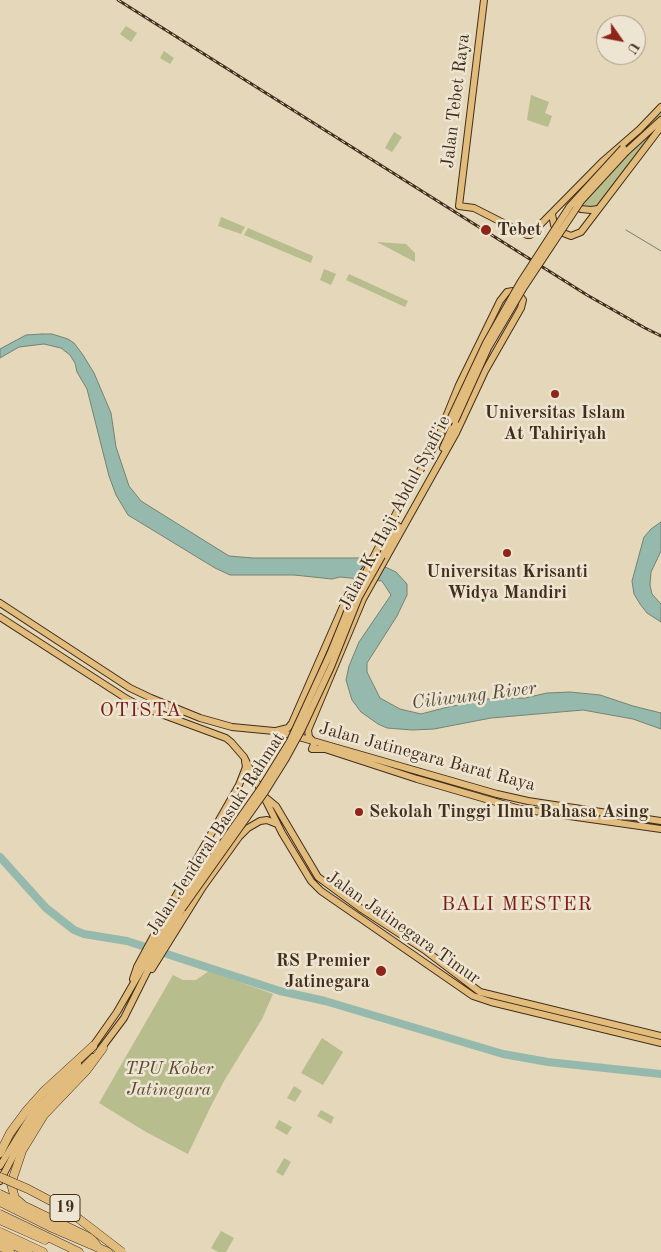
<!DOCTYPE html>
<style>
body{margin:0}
#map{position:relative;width:661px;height:1252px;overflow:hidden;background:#e4d7ba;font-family:"Old Standard TT",serif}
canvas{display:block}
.north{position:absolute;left:596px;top:15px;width:50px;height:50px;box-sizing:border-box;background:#ede5d2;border:1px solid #a99c88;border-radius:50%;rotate:123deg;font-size:14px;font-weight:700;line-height:20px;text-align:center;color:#422e1a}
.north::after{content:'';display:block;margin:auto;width:18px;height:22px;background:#8f2418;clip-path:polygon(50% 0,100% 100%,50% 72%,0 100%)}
</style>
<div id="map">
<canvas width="661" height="1252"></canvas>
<div class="north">U</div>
</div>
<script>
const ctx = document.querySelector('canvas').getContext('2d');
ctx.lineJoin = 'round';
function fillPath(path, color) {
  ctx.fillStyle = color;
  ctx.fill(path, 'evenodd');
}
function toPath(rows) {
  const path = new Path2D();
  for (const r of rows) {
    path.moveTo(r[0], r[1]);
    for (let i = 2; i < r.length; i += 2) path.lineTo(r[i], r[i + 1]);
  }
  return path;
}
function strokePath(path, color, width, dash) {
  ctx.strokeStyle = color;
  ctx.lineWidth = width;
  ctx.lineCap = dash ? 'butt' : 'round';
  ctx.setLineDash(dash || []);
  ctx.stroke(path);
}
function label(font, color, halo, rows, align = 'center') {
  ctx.font = font + ' "Old Standard TT",serif';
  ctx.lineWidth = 5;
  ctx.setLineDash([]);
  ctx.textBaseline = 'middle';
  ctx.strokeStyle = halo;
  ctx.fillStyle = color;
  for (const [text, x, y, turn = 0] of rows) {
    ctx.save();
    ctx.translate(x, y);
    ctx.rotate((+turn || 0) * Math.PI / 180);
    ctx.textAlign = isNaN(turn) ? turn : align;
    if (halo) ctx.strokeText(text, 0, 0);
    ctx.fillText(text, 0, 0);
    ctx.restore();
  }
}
fillPath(toPath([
 [126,26,137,33,131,42,120,34],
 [164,51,174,58,170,64,160,58],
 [531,95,549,102,545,113,552,116,548,127,527,120],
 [661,107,661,127,598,209,581,209,581,201,640,129],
 [394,132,402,137,392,152,385,148],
 [221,217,245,227,241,234,218,226],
 [248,228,313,256,311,263,244,235],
 [377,242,406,244,415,253,415,262],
 [324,269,336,274,331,285,320,280],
 [349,274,408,301,405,307,346,280],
 [209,971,273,994,262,1019,224,1081,210,1108,188,1154,146,1132,99,1103,173,975,183,980,196,980],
 [322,1038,343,1052,323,1085,301,1073],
 [294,1086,302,1091,295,1102,287,1098],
 [321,1110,334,1117,331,1124,317,1116],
 [279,1120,292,1127,287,1135,275,1128],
 [284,1158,291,1162,283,1176,276,1172],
 [221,1231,234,1238,226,1252,218,1252,211,1248]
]), '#b7bd8d');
const water = toPath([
 [42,334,52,334,68,339,74,343,83,355,94,373,111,413,116,447,129,486,141,501,229,556,253,558,366,558,396,572,407,584,407,595,397,616,367,663,367,672,380,698,400,709,421,714,448,707,488,699,525,698,547,693,570,692,600,695,633,706,661,713,661,729,633,719,583,710,491,718,434,729,412,730,387,728,378,724,361,712,352,700,346,680,349,666,359,642,391,595,382,581,340,577,332,579,294,575,230,575,215,568,128,515,116,495,109,476,87,389,77,372,75,363,70,355,61,348,44,344,19,347,0,358,0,349,26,335,42,334],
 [661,522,661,551,651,572,650,585,652,594,661,604,661,622,647,613,640,604,634,594,632,581,644,537,651,529,661,522]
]);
fillPath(water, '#95baad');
strokePath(water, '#748272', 1);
strokePath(toPath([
 [626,230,661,251]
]), '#748272', 1);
strokePath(toPath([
 [0,857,46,908,74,930,84,934,127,941,280,991,325,1001,503,1054,548,1062,661,1074]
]), '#95baad', 8);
const major = toPath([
 [484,0,459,206,474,208,527,235,530,235,602,162,640,129],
 [638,131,661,107],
 [626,152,661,120],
 [573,204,581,209,591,210,598,209],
 [552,214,554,225,558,231,571,236,581,232,661,127],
 [443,448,455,421],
 [382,556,398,526],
 [0,603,130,688,151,698,200,718,232,727,274,731,299,737,497,794,528,801,661,821],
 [0,617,127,699,142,707,226,738,231,742,244,757,282,833,311,881,321,891,473,996,491,1002,661,1043],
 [276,731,288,728,292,723,348,595,373,558,404,498,441,435],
 [313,741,309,737,308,730,363,599,456,433,485,371,521,308,523,300,518,293,513,291,507,292,500,301,459,385,444,422,439,437],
 [315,742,312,749,325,749,417,779,520,809,661,829],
 [265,797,276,806,318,877,363,910,426,951,480,992,661,1036],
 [152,969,203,887,239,837,248,828,260,821,267,820,277,824],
 [133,979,137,967,166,913,239,785,246,767,245,761],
 [91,1049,117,1012,178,906],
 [100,1050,124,1018,153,960,182,909],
 [0,1166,32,1114,78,1064],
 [0,1181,19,1145,37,1117,52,1098,93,1057]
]);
const highway = toPath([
 [0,1153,10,1133,27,1110,44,1091,93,1046],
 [0,1194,91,1238,98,1247],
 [0,1202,50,1227,108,1252],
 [22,1204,15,1198,11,1184,22,1151,44,1115,86,1071,103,1048],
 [0,1214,79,1252],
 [0,1220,45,1240],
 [0,1232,43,1252],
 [0,1239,28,1252],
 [0,1246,10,1252]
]);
strokePath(major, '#422e1a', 8);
strokePath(highway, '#422e1a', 9);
strokePath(major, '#e2bc7d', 6);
strokePath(highway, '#e2bc7d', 8);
const rail = toPath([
 [118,0,587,295,645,328,661,336]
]);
strokePath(rail, '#422e1a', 3);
strokePath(rail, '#ede5d2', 1, [4]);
const majorBridge = toPath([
 [455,421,488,348,524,287,581,201,626,152],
 [448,424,486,343,520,283,570,206,623,148],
 [178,906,261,788,290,741,330,654,351,602,373,558],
 [182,909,265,792,285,760,302,729,331,667,359,597,382,556]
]);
const highwayBridge = toPath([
 [0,1177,28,1189,66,1209,122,1252]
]);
strokePath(majorBridge, '#422e1a', 8, []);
strokePath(highwayBridge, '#422e1a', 9, []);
strokePath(majorBridge, '#e2bc7d', 6);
strokePath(highwayBridge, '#e2bc7d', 8);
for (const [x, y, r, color] of [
 [486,230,6,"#8f2418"],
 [555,394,5,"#8f2418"],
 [507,553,5,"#8f2418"],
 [359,812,5,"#8f2418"],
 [381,971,6,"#8f2418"]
]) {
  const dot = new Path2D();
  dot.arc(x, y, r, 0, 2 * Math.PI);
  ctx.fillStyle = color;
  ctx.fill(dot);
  strokePath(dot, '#ede5d2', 2);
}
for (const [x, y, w] of [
 [65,1208,30]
]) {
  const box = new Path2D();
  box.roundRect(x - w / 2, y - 13.5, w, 27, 4);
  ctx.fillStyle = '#ede5d2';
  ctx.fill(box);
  strokePath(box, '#422e1a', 1);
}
label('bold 16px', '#422e1a', null, [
 ["19",65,1208]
]);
label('18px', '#422e1a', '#ede5d2', [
 ["Jalan Tebet Raya",456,101,-83],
 ["Jalan K. Haji Abdul Syafi'ie",395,513,-62],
 ["Jalan Jatinegara Barat Raya",427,757,15],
 ["Jalan Jenderal Basuki Rahmat",216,834,-57],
 ["Jalan Jatinegara Timur",403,928,35]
]);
label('bold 18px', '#422e1a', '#ede5d2', [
 ["Tebet",497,230],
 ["Universitas Islam",555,413,"center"],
 ["At Tahiriyah",555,434,"center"],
 ["Universitas Krisanti",507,572,"center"],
 ["Widya Mandiri",507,593,"center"],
 ["Sekolah Tinggi Ilmu Bahasa Asing",369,812],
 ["RS Premier",370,961,"right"],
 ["Jatinegara",370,982,"right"]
], 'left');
label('italic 18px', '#594b31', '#ede5d2', [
 ["TPU Kober",169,1069],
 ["Jatinegara",169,1090]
]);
label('italic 19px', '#534a37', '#ede5d2', [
 ["Ciliwung River",474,696,-7]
]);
ctx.letterSpacing = '1px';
label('20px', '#7a1f14', '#ede5d2', [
 ["OTISTA",141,711],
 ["BALI MESTER",517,905]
]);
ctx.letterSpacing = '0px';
</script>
